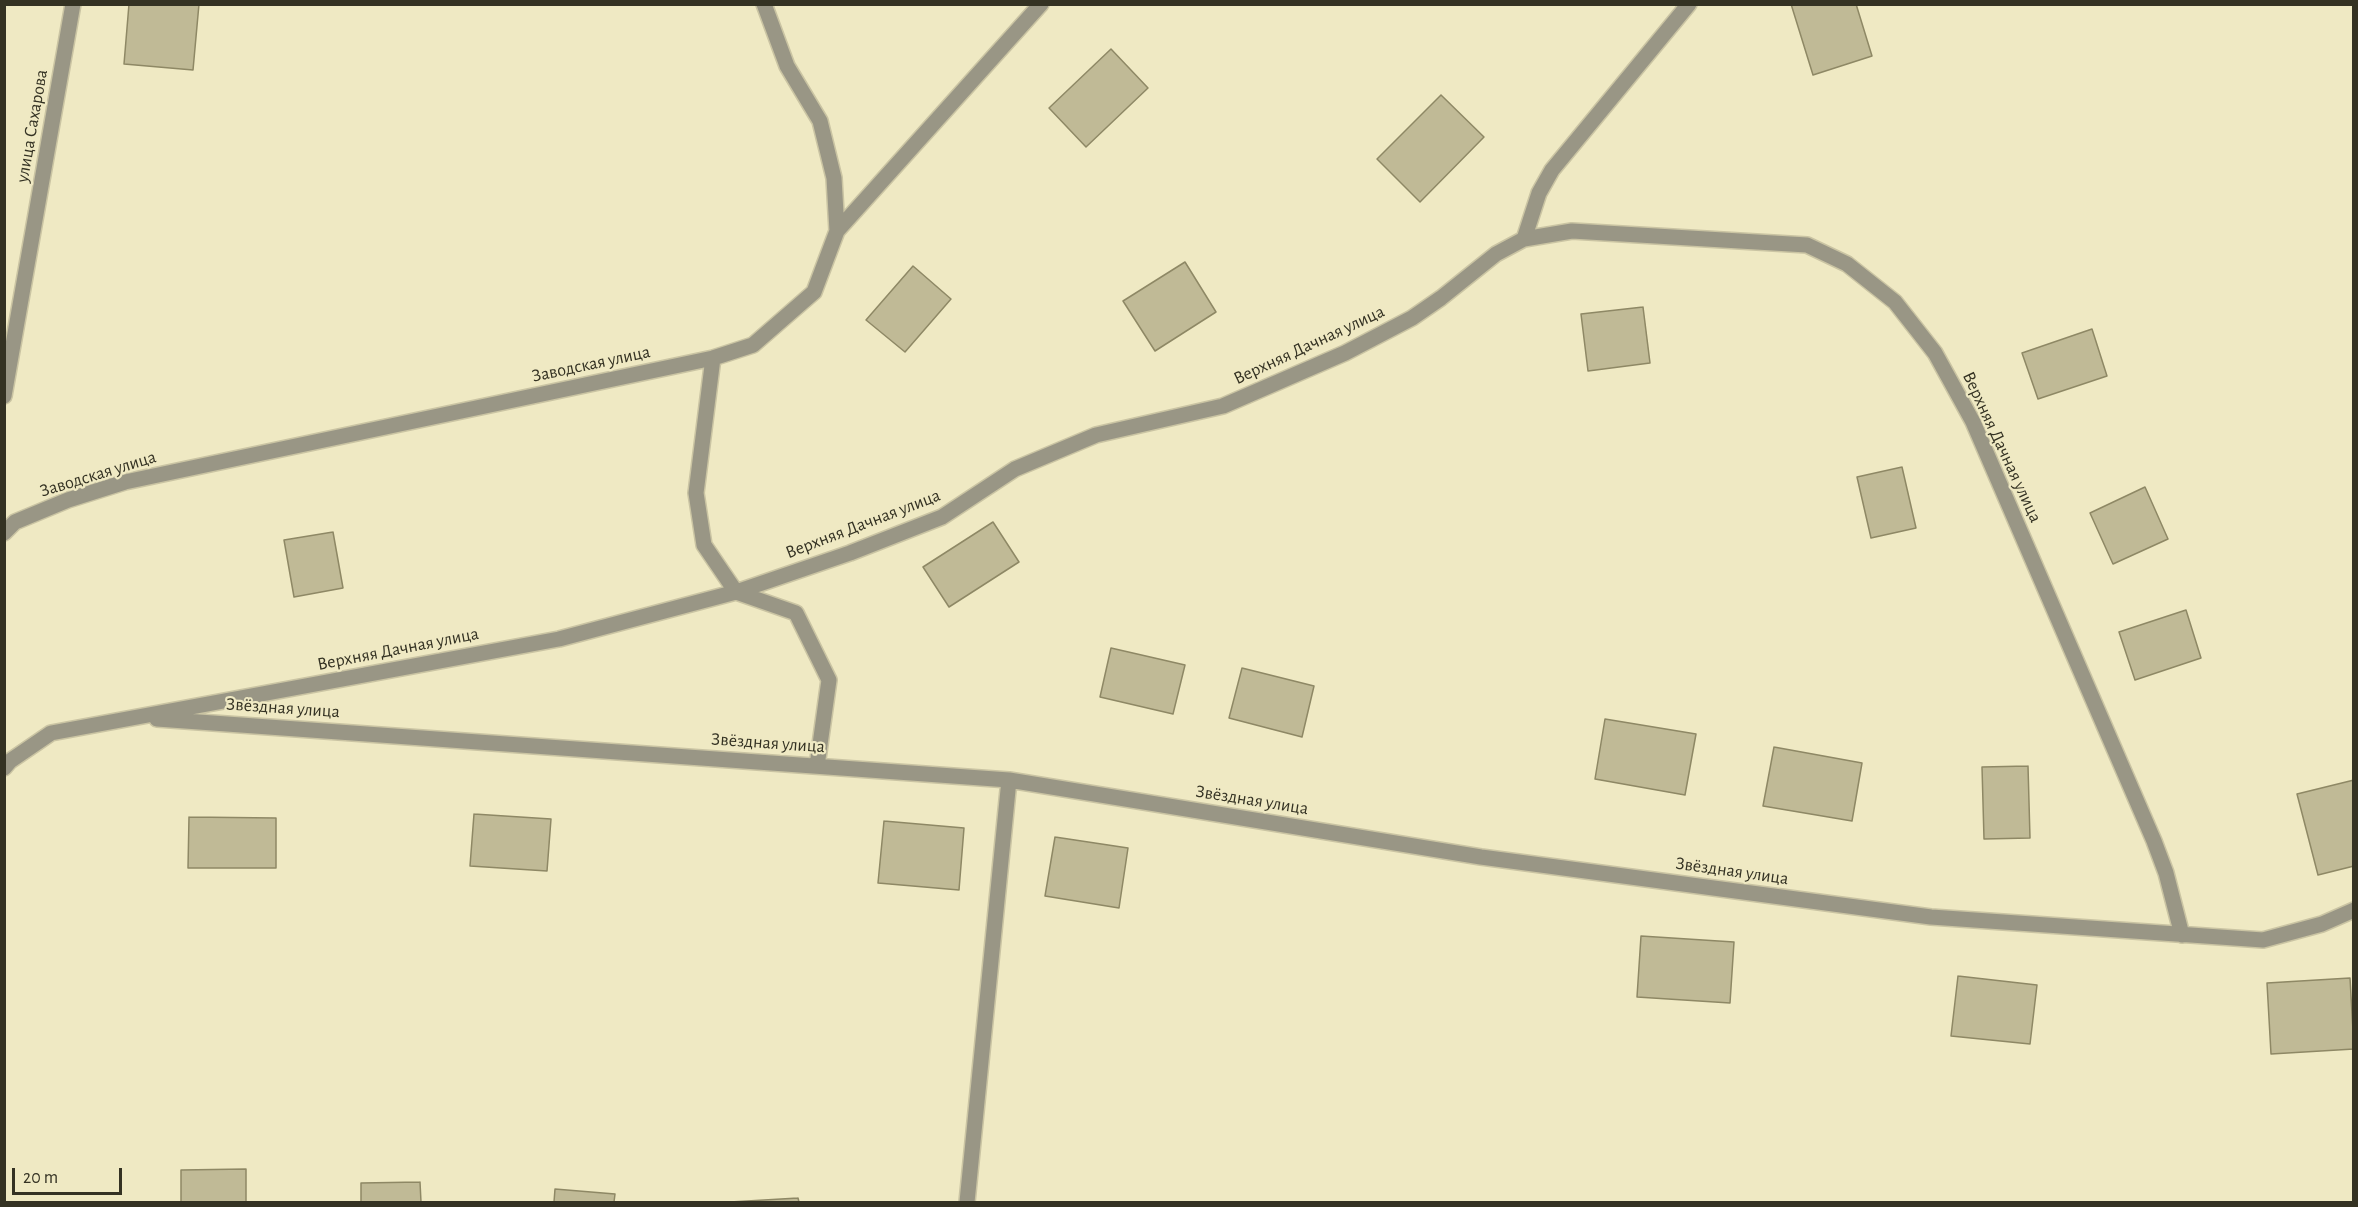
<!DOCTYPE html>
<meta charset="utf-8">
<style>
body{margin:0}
#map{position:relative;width:2358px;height:1207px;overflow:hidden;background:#efe9c3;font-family:"Alegreya Sans",sans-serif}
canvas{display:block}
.frame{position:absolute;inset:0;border:6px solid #343223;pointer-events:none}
.scale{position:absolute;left:12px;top:1168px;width:110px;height:27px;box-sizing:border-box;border:3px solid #343223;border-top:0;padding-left:8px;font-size:18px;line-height:21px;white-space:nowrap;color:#343223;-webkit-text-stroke:4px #efe9c3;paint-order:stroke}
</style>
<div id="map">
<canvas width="2358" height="1207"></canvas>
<div class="frame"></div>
<div class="scale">20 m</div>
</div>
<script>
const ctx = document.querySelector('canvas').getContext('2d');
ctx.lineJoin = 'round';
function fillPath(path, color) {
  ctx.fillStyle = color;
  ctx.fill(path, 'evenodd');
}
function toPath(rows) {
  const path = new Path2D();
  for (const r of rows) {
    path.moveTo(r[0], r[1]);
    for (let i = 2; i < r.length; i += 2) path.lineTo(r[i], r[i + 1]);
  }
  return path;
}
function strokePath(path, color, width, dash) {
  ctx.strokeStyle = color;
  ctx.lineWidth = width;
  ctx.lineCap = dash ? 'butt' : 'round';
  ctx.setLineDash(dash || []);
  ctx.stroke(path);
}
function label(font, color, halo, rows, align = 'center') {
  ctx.font = font + ' "Alegreya Sans",sans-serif';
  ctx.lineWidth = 4.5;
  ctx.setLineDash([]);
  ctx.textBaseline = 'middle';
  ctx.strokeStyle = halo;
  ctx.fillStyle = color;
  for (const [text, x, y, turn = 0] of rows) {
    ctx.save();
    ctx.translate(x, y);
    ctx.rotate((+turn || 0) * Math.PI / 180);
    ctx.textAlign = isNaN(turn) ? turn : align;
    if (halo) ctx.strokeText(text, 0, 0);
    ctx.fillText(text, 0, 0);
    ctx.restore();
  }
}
const building = toPath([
 [129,4,199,4,193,70,124,64,129,4],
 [1791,4,1856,4,1872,56,1813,75,1791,4],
 [1111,49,1148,88,1086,147,1049,108,1111,49],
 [1441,95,1484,137,1420,202,1377,159,1441,95],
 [1185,262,1216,312,1155,351,1123,301,1185,262],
 [913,266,951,299,905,352,866,320,913,266],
 [1643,307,1650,363,1588,371,1581,314,1643,307],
 [2092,329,2107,376,2038,399,2022,353,2092,329],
 [1902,467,1916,528,1871,538,1857,477,1902,467],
 [2145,487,2168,539,2113,564,2090,513,2145,487],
 [993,522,1019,562,949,607,923,567,993,522],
 [333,532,343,588,294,597,284,540,333,532],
 [2186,610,2201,658,2135,680,2119,632,2186,610],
 [1111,648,1185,665,1173,714,1100,697,1111,648],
 [1242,668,1314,686,1302,737,1229,718,1242,668],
 [1605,719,1696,734,1685,795,1595,779,1605,719],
 [1774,747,1862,763,1852,821,1763,806,1774,747],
 [2028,766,2030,838,1984,839,1982,767,2028,766],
 [2354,780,2354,866,2318,875,2297,794,2354,780],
 [474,814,551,819,547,871,470,866,474,814],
 [189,817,276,818,276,868,188,868,189,817],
 [884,821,964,828,959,890,878,883,884,821],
 [1055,837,1128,848,1119,908,1045,896,1055,837],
 [1641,936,1734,942,1730,1003,1637,997,1641,936],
 [1958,976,2037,985,2030,1044,1951,1036,1958,976],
 [2350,978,2354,1049,2271,1054,2267,983,2350,978],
 [246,1169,246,1202,181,1202,181,1170,246,1169],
 [420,1182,421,1202,361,1202,361,1183,420,1182],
 [555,1189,615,1194,614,1202,554,1202,555,1189],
 [798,1198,799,1202,730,1202,798,1198]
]);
fillPath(building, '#c0ba96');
strokePath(building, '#8e8865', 1.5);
const minor = toPath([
 [764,4,787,66,820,121,834,178,837,231],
 [1524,239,1539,193,1552,170,1689,4],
 [713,358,696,493,704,545,736,592,796,613,829,680,817,766],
 [4,396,73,4],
 [4,533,15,522,68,500,125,482,713,358,753,345,814,292,837,231,1041,4],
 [157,719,1009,780,1481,857,1931,917,2263,940,2322,924,2354,910],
 [4,768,10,761,51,733,559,639,736,592,850,553,942,517,1015,469,1096,435,1223,406,1345,353,1412,318,1441,298,1496,254,1524,239,1572,231,1807,245,1847,264,1895,302,1935,353,1973,422,2154,841,2166,873,2182,935],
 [967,1202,1009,780]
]);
strokePath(minor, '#cac4a3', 18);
strokePath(minor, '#999685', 15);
label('18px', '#343223', '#efe9c3', [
 ["улица Сахарова",32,126,-80],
 ["Верхняя Дачная улица",1309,345,-25],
 ["Заводская улица",591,364,-12],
 ["Верхняя Дачная улица",2002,447,65],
 ["Заводская улица",98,474,-17],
 ["Верхняя Дачная улица",863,524,-21],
 ["Верхняя Дачная улица",398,649,-11],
 ["Звёздная улица",283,708,4],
 ["Звёздная улица",768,743,4],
 ["Звёздная улица",1252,800,9],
 ["Звёздная улица",1732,871,8]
]);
</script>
